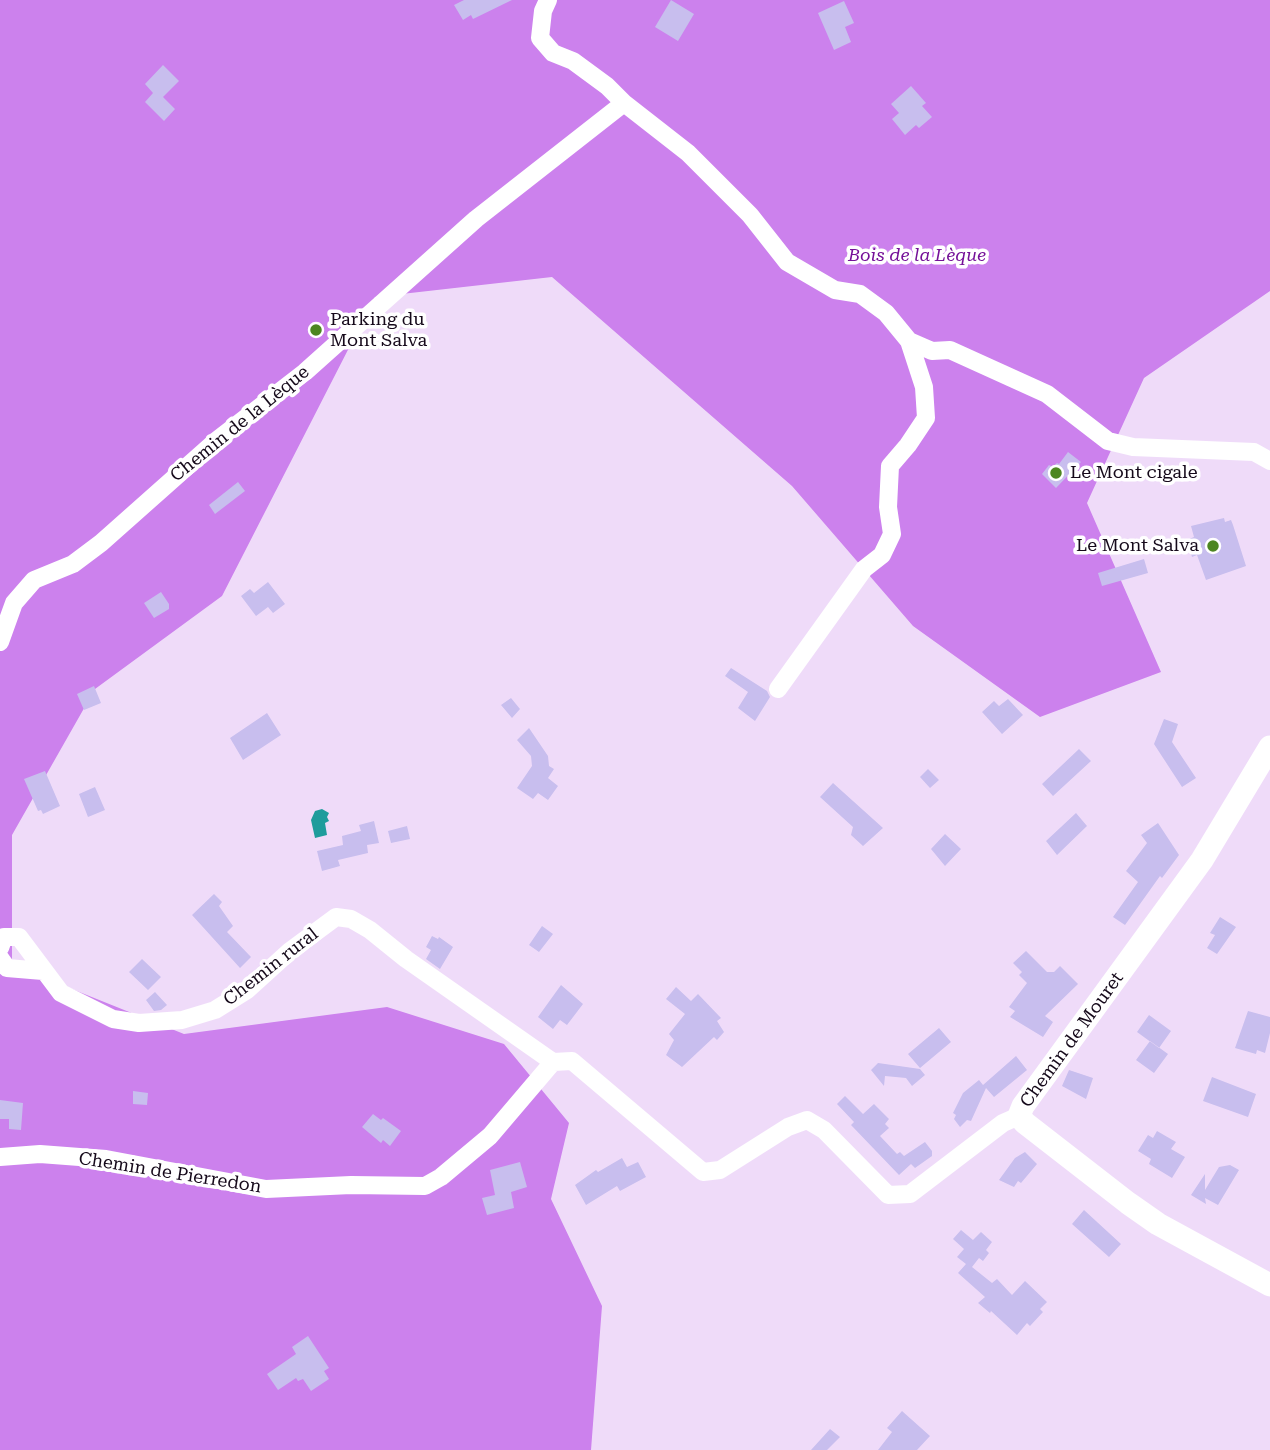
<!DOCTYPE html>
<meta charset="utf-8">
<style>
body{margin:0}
canvas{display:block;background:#efdbf9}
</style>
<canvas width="1270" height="1450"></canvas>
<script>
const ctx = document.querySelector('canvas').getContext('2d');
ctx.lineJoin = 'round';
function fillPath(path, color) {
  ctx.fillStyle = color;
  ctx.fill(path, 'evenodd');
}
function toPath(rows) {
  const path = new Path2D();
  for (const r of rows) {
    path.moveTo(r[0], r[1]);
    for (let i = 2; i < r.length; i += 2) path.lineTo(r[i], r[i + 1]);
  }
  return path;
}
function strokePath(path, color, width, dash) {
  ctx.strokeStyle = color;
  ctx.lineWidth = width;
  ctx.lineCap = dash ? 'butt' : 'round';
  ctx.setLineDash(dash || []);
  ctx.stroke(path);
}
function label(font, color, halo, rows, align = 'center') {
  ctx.font = font + ' "Roboto Serif",serif';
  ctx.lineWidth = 7;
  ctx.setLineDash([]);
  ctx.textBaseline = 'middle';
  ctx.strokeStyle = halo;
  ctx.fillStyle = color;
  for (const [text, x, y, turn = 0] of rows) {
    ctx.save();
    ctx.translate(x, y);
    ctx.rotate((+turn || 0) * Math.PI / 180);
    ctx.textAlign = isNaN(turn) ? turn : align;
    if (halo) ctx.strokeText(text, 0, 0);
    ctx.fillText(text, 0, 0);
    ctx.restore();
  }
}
fillPath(toPath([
 [0,0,1270,0,1270,291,1144,378,1087,503,1161,672,1040,717,913,626,792,486,552,277,375,297,222,596,95,689,12,835,12,965,184,1034,387,1007,504,1044,569,1123,551,1199,602,1306,591,1450,0,1450]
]), '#cc81ed');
fillPath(toPath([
 [322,809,329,813,327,817,329,821,325,823,327,835,315,838,311,820,315,811]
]), '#1e9c9c');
fillPath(toPath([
 [464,0,512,0,473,19,471,15,463,20,454,5],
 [671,0,694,14,678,41,655,27],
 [844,1,854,23,845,27,851,42,834,50,818,13],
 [163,65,179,81,163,97,175,109,164,121,145,102,153,93,145,84],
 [911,86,926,103,922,106,932,117,919,128,916,125,905,135,892,119,899,113,891,104],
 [1068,452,1081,462,1056,488,1042,474,1049,465,1053,467,1057,463,1059,464],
 [238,482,245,491,215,514,209,505],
 [1224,518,1225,522,1231,520,1233,525,1246,566,1206,580,1197,555,1192,557,1187,540,1194,537,1191,526],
 [1144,559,1148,573,1102,586,1098,573],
 [268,582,285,604,273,613,268,607,256,616,241,596,250,589,254,593],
 [161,592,169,604,169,609,154,618,144,603],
 [731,668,767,691,770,697,755,721,738,708,748,692,725,676],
 [94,686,101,703,84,710,77,694],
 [511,698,520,709,512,718,501,705],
 [1008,699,1023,715,1002,734,982,712,994,701,999,706],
 [267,713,281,735,243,760,230,738],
 [1164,719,1178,724,1172,742,1196,778,1182,787,1154,744],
 [529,728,548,756,549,766,554,769,548,778,558,786,548,800,538,793,533,799,517,788,532,766,531,756,517,740],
 [1079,749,1091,761,1053,796,1042,784],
 [928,769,939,780,930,788,920,777],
 [45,771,60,806,43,814,41,810,38,811,24,779],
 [833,783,883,828,863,846,851,835,853,827,820,797],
 [95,787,105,810,88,817,79,794],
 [1076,813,1087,826,1057,855,1046,841],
 [374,821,379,843,367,845,368,853,338,860,340,866,322,871,317,851,343,845,342,836,361,831,359,825],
 [1158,823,1179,855,1162,878,1160,876,1125,925,1113,917,1138,882,1126,871,1147,843,1141,835],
 [407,826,410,839,391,843,388,831],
 [945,834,961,849,945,866,931,849],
 [214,894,222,902,219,906,233,926,227,932,251,957,240,968,192,915],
 [1220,917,1236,927,1217,954,1207,948,1215,935,1210,933],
 [542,926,553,934,539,952,529,945],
 [432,936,438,939,439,937,453,947,440,969,426,959,431,950,426,947],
 [1026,951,1047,972,1054,972,1060,966,1078,984,1045,1016,1053,1022,1043,1037,1010,1017,1015,1011,1009,1007,1027,983,1019,975,1022,972,1013,963],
 [142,959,161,977,148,990,129,972],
 [561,985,583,1004,567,1025,560,1020,553,1029,538,1017],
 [676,987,691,1001,698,994,721,1018,717,1021,724,1032,717,1040,714,1037,682,1067,666,1055,674,1040,669,1034,685,1014,666,999],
 [155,992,167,1005,161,1010,154,1011,146,1000],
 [1248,1011,1270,1017,1270,1033,1265,1053,1257,1050,1256,1054,1235,1048],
 [1149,1015,1171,1031,1159,1048,1137,1032],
 [939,1028,951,1042,920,1068,908,1054],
 [1150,1041,1168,1054,1154,1073,1136,1060],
 [1016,1056,1027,1070,994,1097,986,1088,971,1121,967,1120,960,1127,954,1119,956,1115,953,1113,963,1093,979,1080,983,1085],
 [878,1063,920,1069,925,1075,912,1086,906,1078,885,1076,884,1086,871,1070],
 [1069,1070,1093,1078,1086,1099,1062,1086],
 [1212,1077,1256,1094,1248,1117,1203,1101],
 [133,1091,148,1093,147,1105,133,1104],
 [845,1096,863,1114,874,1104,889,1119,885,1124,889,1128,880,1136,897,1154,900,1152,904,1156,925,1142,932,1151,932,1156,915,1168,911,1164,899,1175,851,1125,854,1122,837,1104],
 [0,1100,23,1103,21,1130,9,1129,9,1119,0,1119],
 [373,1114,381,1120,383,1118,401,1131,390,1146,383,1140,381,1143,362,1127],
 [1157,1131,1176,1142,1171,1149,1185,1157,1172,1178,1149,1164,1151,1159,1138,1151,1148,1135,1153,1138],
 [1025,1152,1037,1164,1021,1183,1018,1181,1014,1187,999,1180,1015,1158],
 [622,1158,627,1167,638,1162,646,1177,620,1191,617,1186,586,1205,575,1185,596,1170,598,1172],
 [520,1162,527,1187,511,1192,514,1208,487,1215,482,1198,495,1195,490,1170],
 [1230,1165,1239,1170,1218,1205,1205,1198,1206,1204,1191,1195,1205,1174,1205,1190,1219,1167],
 [1084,1210,1121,1244,1109,1257,1072,1224],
 [961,1230,973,1240,981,1232,992,1242,986,1250,989,1253,983,1261,979,1258,972,1267,992,1283,997,1279,1012,1295,1025,1281,1047,1302,1040,1309,1043,1312,1030,1326,1027,1323,1017,1335,991,1311,990,1313,978,1303,985,1297,958,1273,966,1264,957,1257,964,1249,953,1239],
 [308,1336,329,1368,324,1371,329,1379,311,1391,303,1379,298,1381,296,1378,278,1390,267,1374,296,1354,292,1347],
 [902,1411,930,1436,917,1450,878,1450,892,1432,887,1428],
 [830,1429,840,1437,827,1450,811,1450]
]), '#c8beee');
strokePath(toPath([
 [548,0,543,11,540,38,553,53,573,61,607,86,624,103,688,153,750,215,787,262,835,290,860,294,886,313,909,341,932,351,950,350,1047,394,1108,441,1133,447,1254,452,1270,461],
 [0,642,14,603,34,580,73,564,101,543,217,440,305,372,476,219,624,103],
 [778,689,864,569,882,555,892,534,888,507,890,466,908,445,926,418,924,387,909,341],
 [0,948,4,937,19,937,61,993,113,1019,139,1023,182,1020,215,1010,247,990,290,951,336,917,351,919,370,930,406,959,553,1062],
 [0,958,7,968,43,971],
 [0,1157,40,1154,106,1159,266,1189,351,1185,425,1186,441,1177,490,1136,553,1062,572,1061,703,1172,720,1170,788,1127,807,1120,824,1130,888,1195,910,1194,1003,1123,1019,1116]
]), '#fff', 18);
strokePath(toPath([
 [1270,747,1202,860,1023,1106,1019,1116,1025,1123,1128,1203,1158,1224,1270,1285]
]), '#fff', 23);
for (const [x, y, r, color] of [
 [316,330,7,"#4d8621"],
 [1056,473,7,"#4d8621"],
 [1213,546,7,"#4d8621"]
]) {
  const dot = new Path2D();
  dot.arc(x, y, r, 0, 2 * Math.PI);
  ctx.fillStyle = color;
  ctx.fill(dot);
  strokePath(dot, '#fff', 2.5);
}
label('italic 18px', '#751198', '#fff', [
 ["Bois de la Lèque",917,256]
]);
label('18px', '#15091a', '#fff', [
 ["Parking du",330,320],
 ["Mont Salva",330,341],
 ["Le Mont cigale",1070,473],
 ["Le Mont Salva",1199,546,"right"]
], 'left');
label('18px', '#15091a', '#fff', [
 ["Chemin de la Lèque",240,424,-39],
 ["Chemin rural",271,967,-38],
 ["Chemin de Mouret",1072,1040,-54],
 ["Chemin de Pierredon",170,1173,9]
]);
</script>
